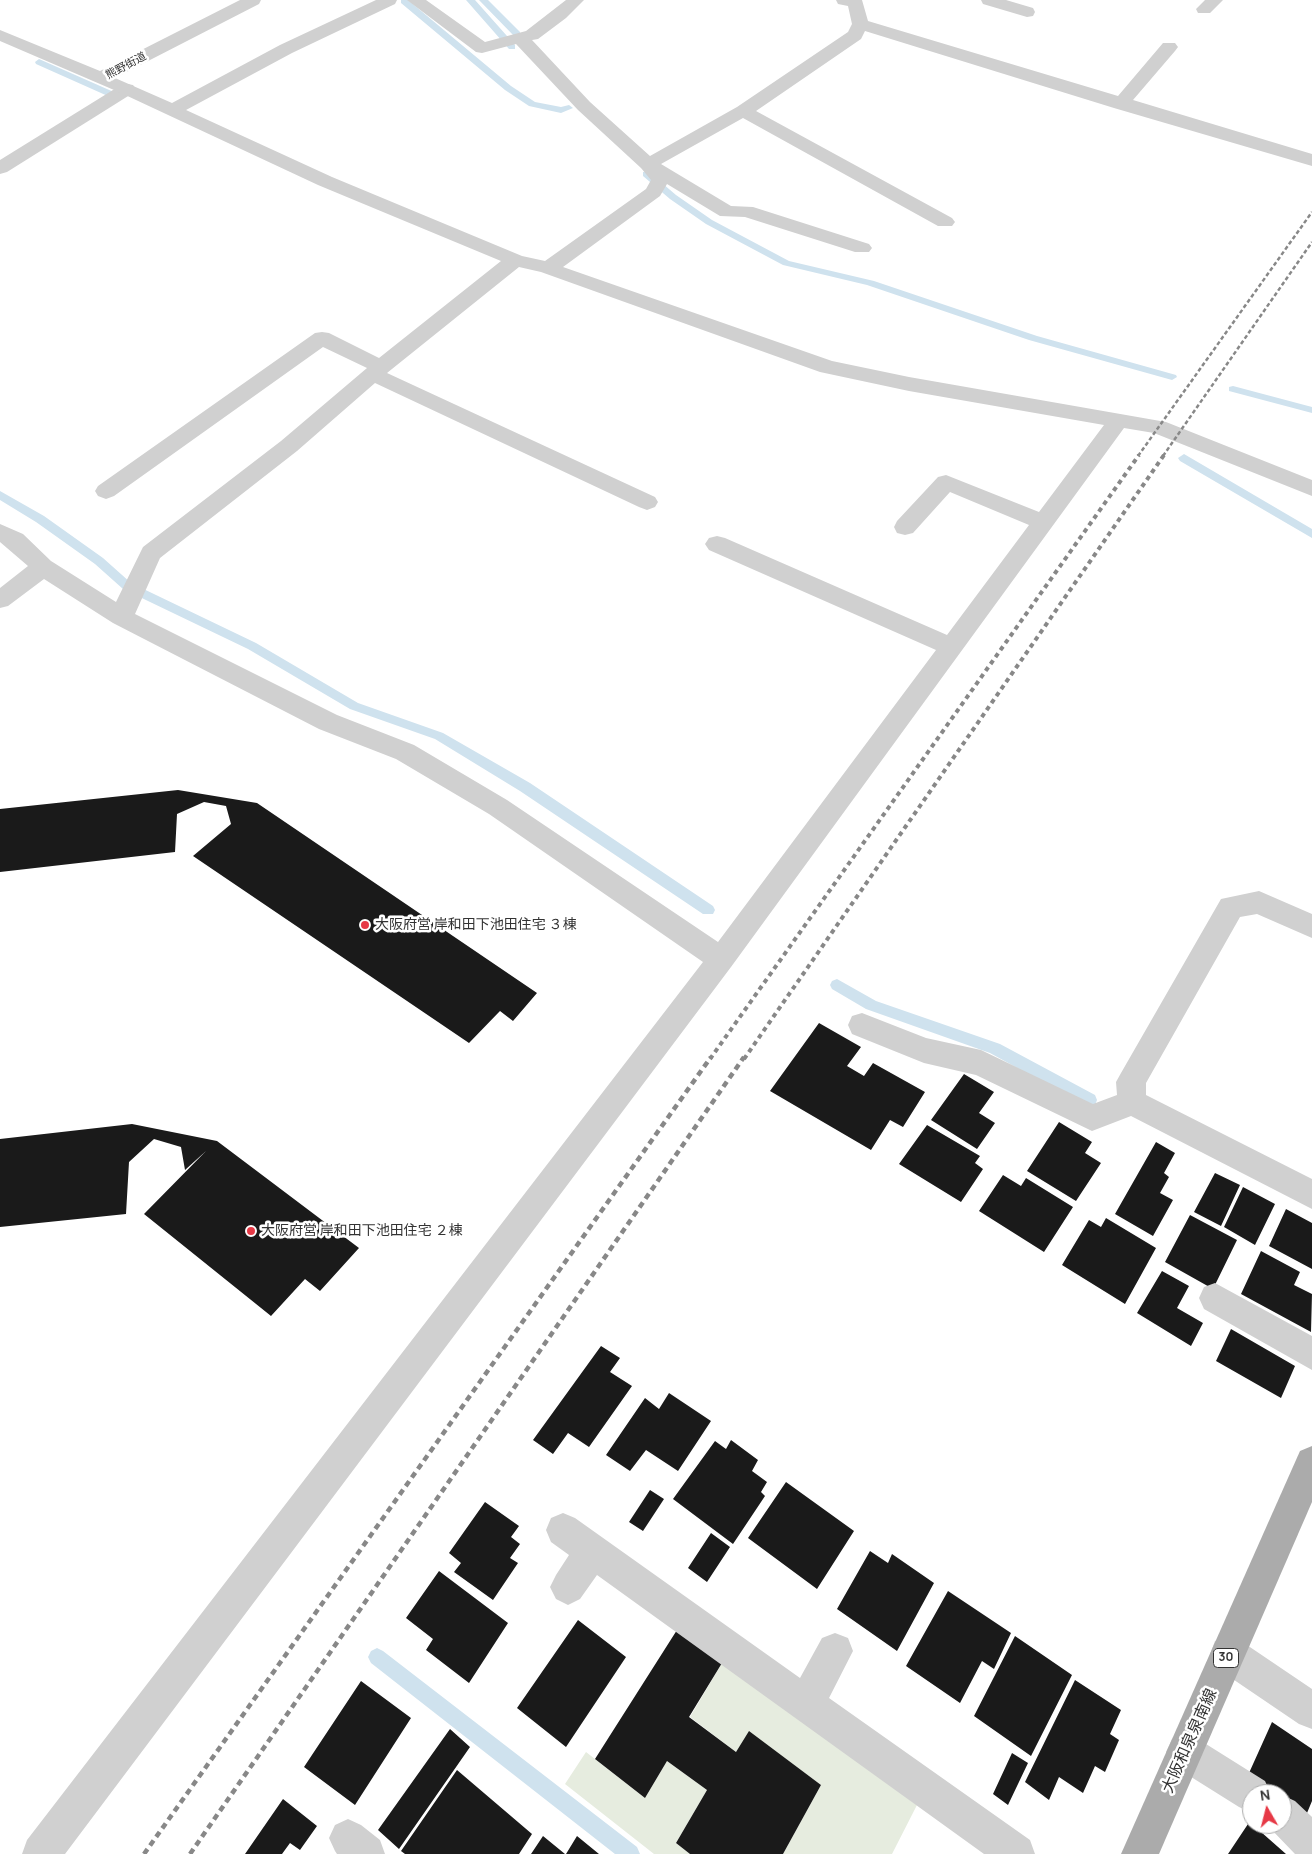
<!DOCTYPE html>
<meta charset="utf-8">
<style>
body{margin:0}
#map{position:relative;width:1312px;height:1854px;overflow:hidden;background:#fff;font-family:Manrope,sans-serif}
canvas{display:block}
.north{position:absolute;left:1242px;top:1784px;width:50px;height:50px;box-sizing:border-box;background:#fff;border:1px solid #adadad;border-radius:50%;rotate:352deg;font-size:14px;font-weight:700;line-height:20px;text-align:center;color:#333}
.north::after{content:'';display:block;margin:auto;width:18px;height:22px;background:#e63946;clip-path:polygon(50% 0,100% 100%,50% 72%,0 100%)}
</style>
<div id="map">
<canvas width="1312" height="1854"></canvas>
<div class="north">N</div>
</div>
<script>
const ctx = document.querySelector('canvas').getContext('2d');
ctx.lineJoin = 'round';
function fillPath(path, color) {
  ctx.fillStyle = color;
  ctx.fill(path, 'evenodd');
}
function toPath(rows) {
  const path = new Path2D();
  for (const r of rows) {
    path.moveTo(r[0], r[1]);
    for (let i = 2; i < r.length; i += 2) path.lineTo(r[i], r[i + 1]);
  }
  return path;
}
function strokePath(path, color, width, dash) {
  ctx.strokeStyle = color;
  ctx.lineWidth = width;
  ctx.lineCap = dash ? 'butt' : 'round';
  ctx.setLineDash(dash || []);
  ctx.stroke(path);
}
function label(font, color, halo, rows, align = 'center') {
  ctx.font = font + ' Manrope,"Noto Sans JP",sans-serif';
  ctx.lineWidth = 5;
  ctx.setLineDash([]);
  ctx.textBaseline = 'middle';
  ctx.strokeStyle = halo;
  ctx.fillStyle = color;
  for (const [text, x, y, turn = 0] of rows) {
    ctx.save();
    ctx.translate(x, y);
    ctx.rotate((+turn || 0) * Math.PI / 180);
    ctx.textAlign = isNaN(turn) ? turn : align;
    if (halo) ctx.strokeText(text, 0, 0);
    ctx.fillText(text, 0, 0);
    ctx.restore();
  }
}
fillPath(toPath([
 [722,1663,917,1805,892,1854,783,1854,821,1785,749,1732,736,1752,690,1717],
 [586,1752,645,1798,667,1761,707,1790,676,1843,690,1854,654,1854,565,1784]
]), '#e6ecdf');
fillPath(toPath([
 [401,0,408,0,511,86,535,102,561,107,569,105,573,108,561,113,529,106,505,90,401,3,401,0],
 [466,0,475,0,515,45,515,49,509,49,466,0],
 [479,0,488,0,520,32,520,36,514,36,479,0],
 [39,59,116,93,117,95,110,97,36,64,35,62,39,59],
 [643,172,649,172,676,195,712,220,789,261,874,281,1037,336,1176,375,1177,377,1172,380,1029,340,867,285,783,265,706,224,670,199,643,176,643,172],
 [1233,386,1312,407,1312,413,1229,391,1229,387,1233,386],
 [1184,454,1312,529,1312,538,1180,461,1178,458,1184,454],
 [0,491,44,516,103,558,131,583,256,643,358,703,443,733,530,783,713,906,715,910,713,914,703,914,520,791,435,739,350,709,248,649,123,589,95,564,36,522,0,500,0,491],
 [837,979,876,1001,1000,1044,1095,1095,1097,1100,1095,1105,1090,1107,1085,1105,990,1053,866,1009,832,989,830,985,832,981,837,979],
 [377,1648,383,1651,637,1847,640,1854,615,1854,371,1663,368,1657,371,1651,377,1648]
]), '#cfe2ee');
fillPath(toPath([
 [178,790,257,803,537,993,513,1021,500,1011,469,1043,193,856,231,824,226,806,204,802,177,814,175,852,0,872,0,809],
 [819,1023,861,1047,847,1066,864,1076,873,1063,925,1092,903,1127,890,1120,871,1150,770,1091],
 [964,1074,994,1092,979,1113,995,1123,977,1149,931,1120],
 [1059,1122,1092,1142,1085,1153,1101,1163,1076,1201,1027,1171],
 [132,1124,217,1141,359,1248,320,1291,305,1279,271,1316,144,1214,206,1151,185,1170,181,1147,154,1139,129,1162,126,1214,0,1227,0,1139],
 [927,1125,980,1156,975,1163,983,1169,961,1202,899,1164],
 [1156,1142,1175,1153,1164,1173,1169,1177,1160,1193,1173,1200,1153,1236,1115,1214],
 [1215,1173,1240,1185,1221,1226,1194,1212],
 [1003,1175,1021,1186,1026,1178,1073,1207,1044,1252,979,1211],
 [1243,1187,1275,1204,1255,1245,1224,1227],
 [1286,1209,1312,1223,1312,1269,1269,1246],
 [1190,1215,1237,1240,1213,1289,1165,1262],
 [1106,1218,1156,1248,1125,1304,1062,1265,1089,1220,1101,1227],
 [1261,1251,1300,1272,1294,1285,1312,1294,1311,1332,1241,1294],
 [1162,1271,1189,1286,1177,1308,1203,1323,1191,1346,1137,1313],
 [1231,1329,1295,1366,1281,1398,1216,1361],
 [601,1346,620,1358,610,1372,632,1386,589,1447,568,1433,553,1454,533,1440],
 [669,1393,711,1421,678,1471,646,1450,630,1471,606,1455,645,1398,659,1409],
 [731,1440,758,1460,752,1471,767,1482,761,1492,765,1496,733,1544,673,1499,715,1441,726,1449],
 [786,1482,854,1531,817,1589,748,1538],
 [650,1490,664,1499,643,1531,629,1522],
 [485,1502,519,1526,511,1537,520,1544,510,1558,518,1563,493,1600,454,1572,461,1563,449,1553],
 [711,1533,730,1547,707,1582,688,1568],
 [870,1551,888,1563,892,1554,934,1583,897,1651,837,1609],
 [439,1571,508,1623,469,1683,426,1650,433,1639,406,1618],
 [948,1591,1011,1633,994,1669,982,1661,960,1703,906,1666],
 [578,1620,626,1657,566,1747,517,1708],
 [677,1630,722,1663,689,1717,736,1752,749,1731,821,1785,783,1854,690,1854,676,1843,707,1790,667,1761,645,1798,595,1759],
 [1015,1636,1072,1675,1031,1756,974,1716],
 [1075,1680,1121,1710,1110,1734,1119,1740,1105,1772,1095,1766,1083,1793,1059,1777,1049,1800,1025,1782],
 [361,1681,411,1718,355,1805,304,1767],
 [1272,1722,1312,1749,1312,1801,1307,1813,1249,1773],
 [450,1729,470,1747,399,1849,378,1830],
 [1012,1753,1028,1763,1008,1805,993,1794],
 [457,1770,532,1834,519,1854,405,1854,401,1851],
 [283,1799,317,1826,300,1850,290,1843,282,1854,245,1854],
 [1250,1821,1252,1824,1286,1854,1228,1854],
 [543,1836,565,1854,531,1854],
 [577,1836,599,1854,566,1854]
]), '#1a1a1a');
fillPath(toPath([
 [127,84,133,85,136,89,133,93,7,172,0,174,0,160,121,85,127,84]
]), '#d0d0d0');
fillPath(toPath([
 [240,0,261,0,259,4,115,78,172,103,280,45,376,0,397,0,395,4,292,53,186,110,332,177,522,256,545,261,646,189,651,180,641,168,578,110,516,44,482,53,476,52,407,0,426,0,485,42,526,31,566,0,584,0,566,18,538,39,532,40,590,102,650,156,737,107,848,32,852,24,848,6,838,4,836,0,862,0,868,21,1118,96,1163,43,1175,43,1178,47,1175,51,1133,100,1312,154,1312,166,1114,108,865,31,861,39,756,111,952,218,955,222,952,226,938,226,743,118,661,164,731,206,753,207,869,244,872,248,869,252,855,252,745,217,720,216,667,184,660,196,563,267,832,361,909,377,1166,422,1312,480,1312,496,1154,433,1124,428,731,967,65,1854,22,1854,27,1840,703,962,489,814,396,759,319,729,113,623,44,579,8,606,0,608,0,588,28,566,0,542,0,524,23,534,51,561,116,602,143,547,281,441,367,368,323,347,114,496,106,499,98,496,95,491,98,486,315,333,322,332,329,333,379,358,501,261,318,185,121,93,0,41,0,30,100,71,240,0],
 [519,267,541,272,820,372,909,391,1104,425,1039,512,946,475,938,477,897,521,894,527,897,533,905,535,913,533,950,492,1029,525,947,635,725,538,717,536,709,538,705,544,709,550,936,650,718,942,507,800,414,745,337,715,135,614,160,558,297,451,375,383,639,507,647,510,655,507,658,502,655,497,387,373,519,267],
 [981,0,1006,0,1033,8,1035,12,1033,16,1027,17,983,4,981,0],
 [1205,0,1223,0,1210,13,1198,13,1196,9,1205,0],
 [1259,891,1312,914,1312,938,1257,914,1240,917,1146,1083,1146,1095,1312,1179,1312,1209,1131,1116,1092,1131,976,1075,924,1063,852,1034,848,1025,852,1016,862,1013,926,1038,981,1050,1093,1104,1117,1095,1116,1082,1121,1073,1221,899,1259,891],
 [1215,1283,1312,1336,1312,1370,1204,1309,1199,1298,1204,1287,1215,1283],
 [563,1513,575,1518,800,1678,822,1638,835,1633,848,1638,853,1651,829,1698,1030,1840,1035,1854,984,1854,597,1575,580,1599,568,1605,556,1599,550,1587,556,1575,569,1555,551,1542,546,1530,551,1518,563,1513],
 [1228,1636,1241,1641,1312,1689,1312,1729,1299,1724,1215,1667,1210,1654,1215,1641,1228,1636],
 [1185,1733,1198,1739,1265,1781,1271,1794,1252,1794,1252,1813,1239,1807,1172,1765,1166,1752,1172,1739,1185,1733],
 [1282,1795,1295,1801,1312,1817,1312,1854,1295,1854,1269,1827,1267,1824,1282,1824,1282,1795],
 [348,1819,361,1825,380,1840,385,1854,337,1854,335,1851,329,1838,335,1825,348,1819]
]), '#d0d0d0');
fillPath(toPath([
 [1312,1446,1312,1502,1159,1854,1121,1854,1300,1451,1312,1446]
]), '#ababab');
strokePath(toPath([
 [1138,456,1312,212],
 [1163,456,1312,242]
]), '#888', 2.5, [4, 2.5]);
strokePath(toPath([
 [710,1059,1139,455],
 [744,1059,1164,455]
]), '#888', 4, [4.5, 4]);
strokePath(toPath([
 [144,1854,711,1057],
 [190,1854,744,1057]
]), '#888', 4.5, [6, 4.5]);
for (const [x, y, r, color] of [
 [365,925,5,"#e63946"],
 [251,1231,5,"#e63946"]
]) {
  const dot = new Path2D();
  dot.arc(x, y, r, 0, 2 * Math.PI);
  ctx.fillStyle = color;
  ctx.fill(dot);
  strokePath(dot, '#fff', 2);
}
label('11px', '#333', '#fff', [
 ["熊野街道",126,66,-28]
]);
for (const [x, y, w] of [
 [1226,1658,25]
]) {
  const box = new Path2D();
  box.roundRect(x - w / 2, y - 9.5, w, 19, 4);
  ctx.fillStyle = '#fff';
  ctx.fill(box);
  strokePath(box, '#333', 1);
}
label('bold 12px', '#333', null, [
 ["30",1226,1658]
]);
label('14px', '#333', '#fff', [
 ["大阪府営 岸和田下池田住宅 ３棟",375,925],
 ["大阪府営 岸和田下池田住宅 ２棟",261,1231]
], 'left');
label('16px', '#333', '#fff', [
 ["大阪和泉泉南線",1190,1741,-66]
]);
</script>
